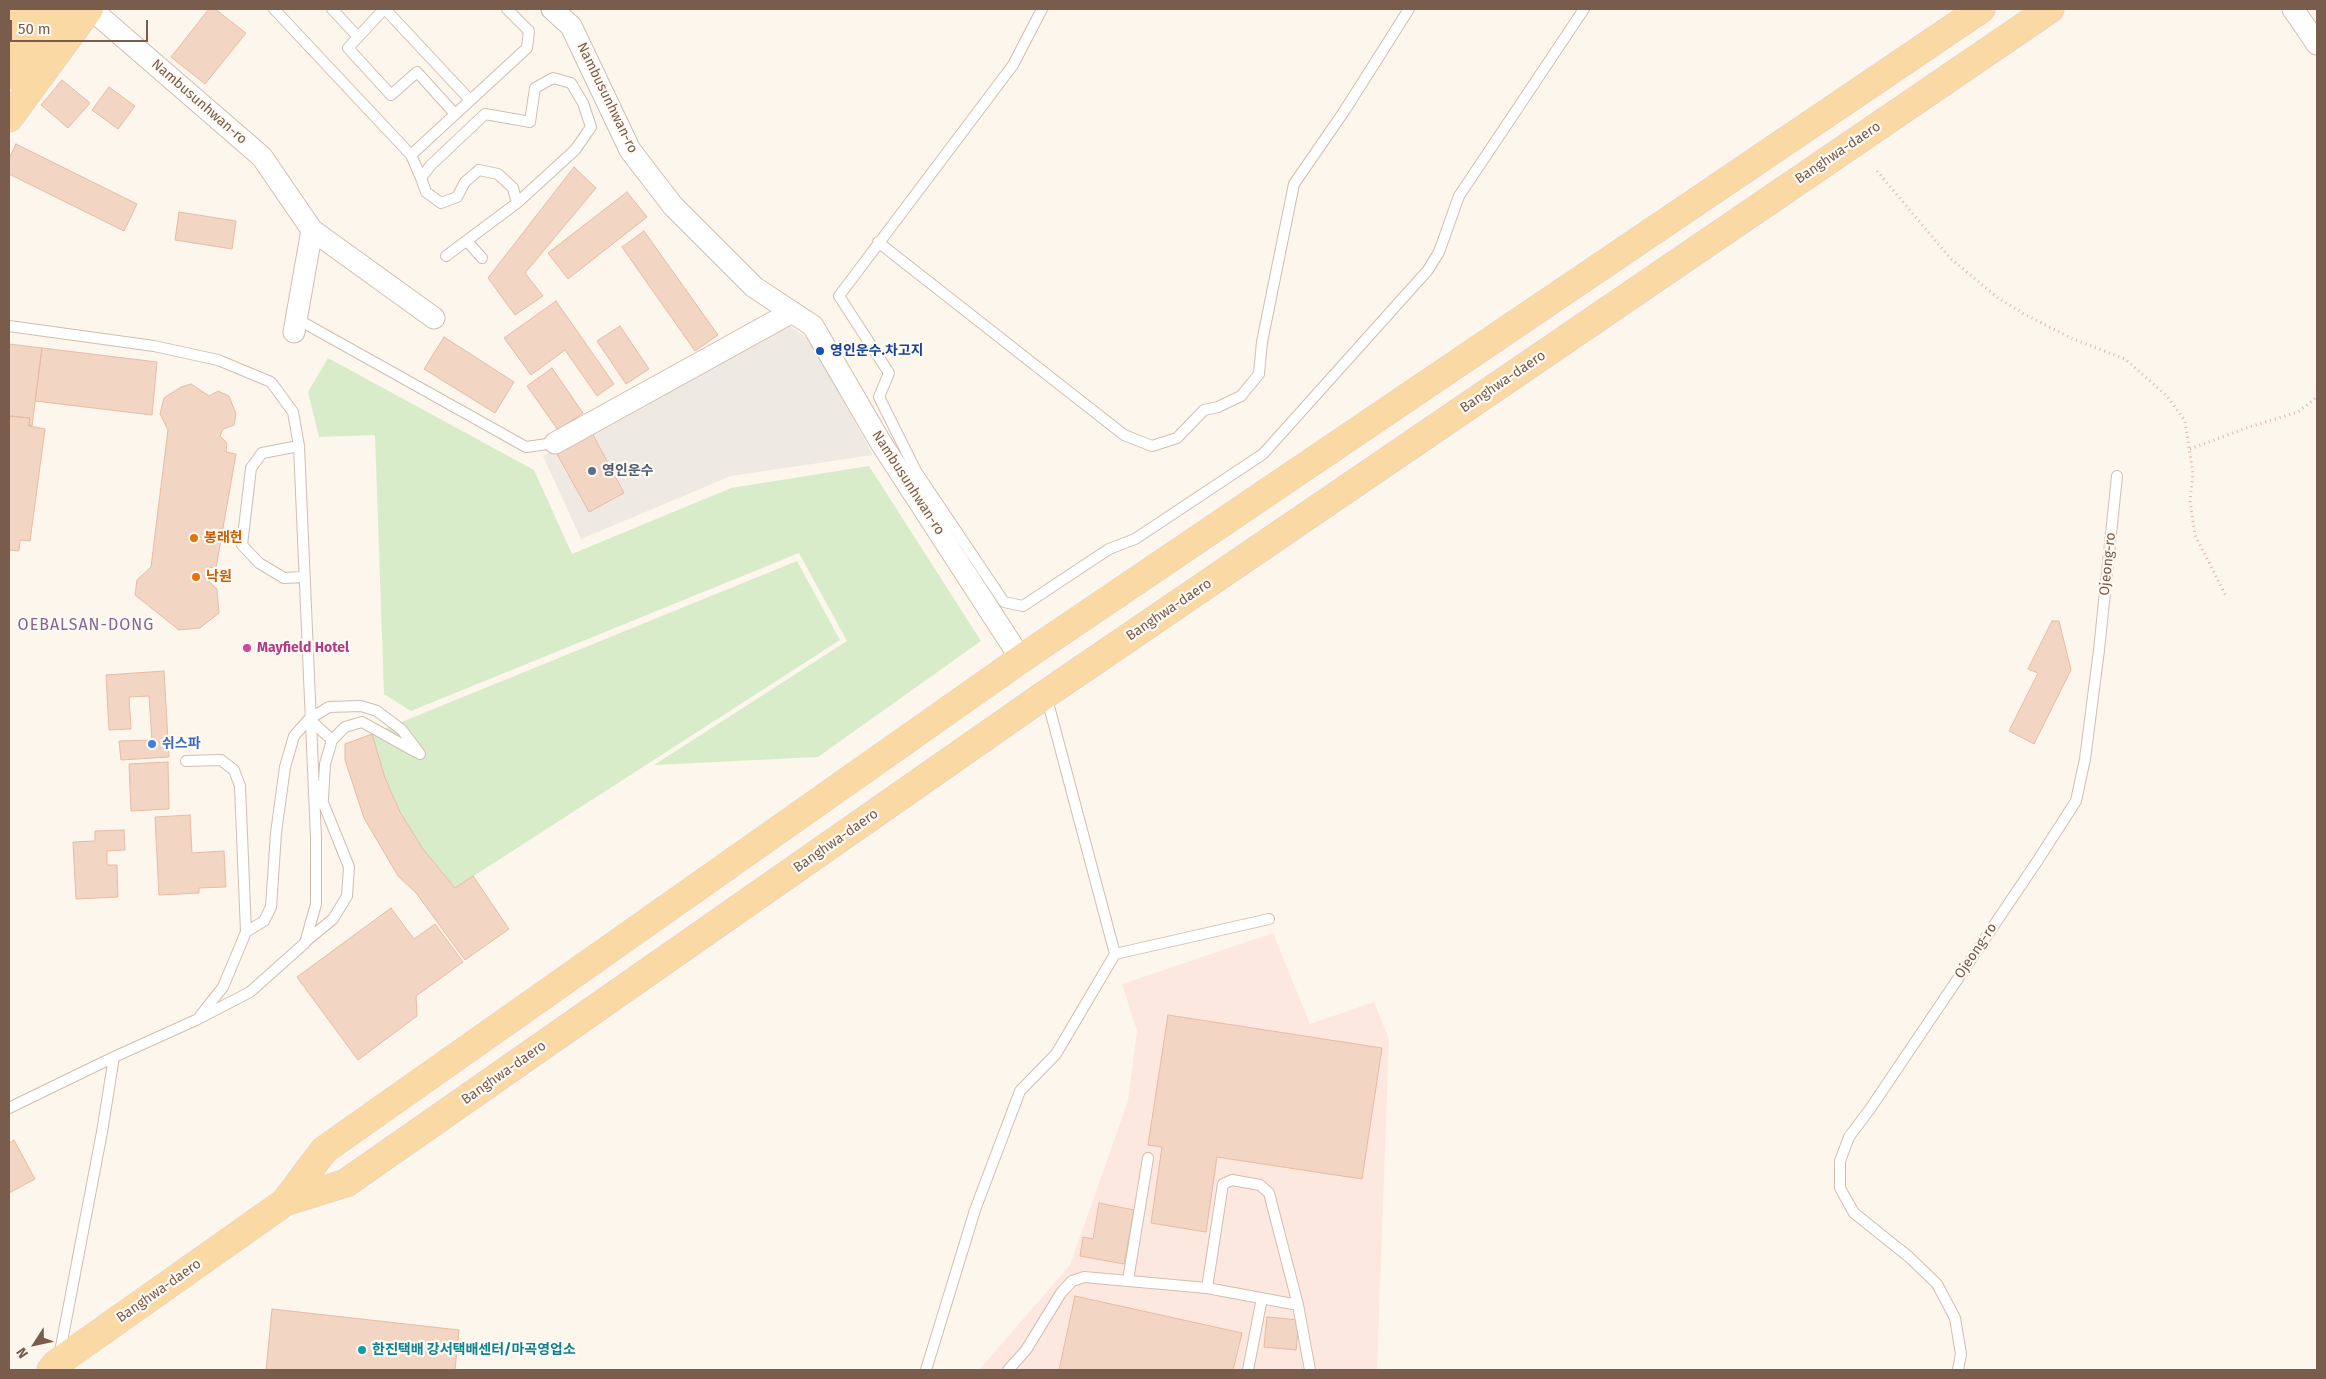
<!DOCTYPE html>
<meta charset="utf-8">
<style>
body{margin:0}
#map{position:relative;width:2326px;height:1379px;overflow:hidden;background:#fdf6ec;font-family:"Fira Sans",sans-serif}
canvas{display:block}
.frame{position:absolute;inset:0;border:10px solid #7a5c4d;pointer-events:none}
.north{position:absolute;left:10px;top:1319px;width:50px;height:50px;-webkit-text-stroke:4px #fffaf3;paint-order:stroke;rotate:235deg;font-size:14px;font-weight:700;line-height:20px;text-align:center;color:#7a5c4d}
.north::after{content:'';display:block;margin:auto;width:18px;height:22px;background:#7a5c4d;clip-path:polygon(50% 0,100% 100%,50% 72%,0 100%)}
.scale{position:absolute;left:10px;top:20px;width:138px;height:22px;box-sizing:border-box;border:2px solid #7a5c4d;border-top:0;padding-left:6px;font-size:15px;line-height:18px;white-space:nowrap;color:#7a5c4d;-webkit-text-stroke:4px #fffaf3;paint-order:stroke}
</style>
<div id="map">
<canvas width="2326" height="1379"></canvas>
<div class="frame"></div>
<div class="north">N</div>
<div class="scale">50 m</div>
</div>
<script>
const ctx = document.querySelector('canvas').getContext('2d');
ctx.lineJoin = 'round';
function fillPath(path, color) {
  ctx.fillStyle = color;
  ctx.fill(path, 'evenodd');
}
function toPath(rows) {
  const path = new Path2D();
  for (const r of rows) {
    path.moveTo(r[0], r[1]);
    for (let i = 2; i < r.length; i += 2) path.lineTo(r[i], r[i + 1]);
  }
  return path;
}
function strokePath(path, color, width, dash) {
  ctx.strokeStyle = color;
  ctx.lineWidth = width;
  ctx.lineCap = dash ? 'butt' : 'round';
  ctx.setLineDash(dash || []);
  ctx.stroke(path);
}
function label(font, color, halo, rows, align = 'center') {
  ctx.font = font + ' "Fira Sans","Noto Sans KR",sans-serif';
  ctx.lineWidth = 4.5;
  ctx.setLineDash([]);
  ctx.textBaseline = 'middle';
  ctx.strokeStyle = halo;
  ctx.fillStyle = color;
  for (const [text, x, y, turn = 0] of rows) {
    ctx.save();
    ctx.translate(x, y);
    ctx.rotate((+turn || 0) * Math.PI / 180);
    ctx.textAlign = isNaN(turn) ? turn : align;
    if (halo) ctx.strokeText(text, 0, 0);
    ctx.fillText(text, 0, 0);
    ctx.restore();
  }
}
fillPath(toPath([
 [1273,933,1310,1024,1374,1002,1389,1039,1377,1370,979,1370,1070,1265,1128,1101,1137,1031,1122,984]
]), '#fde8e0');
fillPath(toPath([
 [787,324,810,340,873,455,731,476,581,539,543,456]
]), '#efe9e4');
fillPath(toPath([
 [328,358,534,470,572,554,731,488,869,466,981,641,818,757,654,765,847,641,799,553,411,711,384,694,375,435,319,437,308,392],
 [797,561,840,640,455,888,423,849,400,812,385,778,372,734]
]), '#d8ecc9');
const building = toPath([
 [209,9,215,9,246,33,205,84,171,57,209,9],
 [62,80,90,103,68,128,41,105,62,80],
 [109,87,135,106,118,129,92,110,109,87],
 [16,144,137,204,124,231,9,174,9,159,16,144],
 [574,167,596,188,525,273,543,296,515,315,488,278,574,167],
 [627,192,647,217,568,279,548,253,627,192],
 [179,212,236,221,232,249,175,240,179,212],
 [644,231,718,335,695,351,622,247,644,231],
 [556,301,614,384,597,396,565,350,531,375,504,338,556,301],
 [620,326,649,369,626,384,597,341,620,326],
 [444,337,514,382,495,413,424,369,444,337],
 [9,344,42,348,32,426,29,426,30,418,9,416,9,344],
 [42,348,157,362,152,415,35,401,42,348],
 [552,368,583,413,558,430,527,386,552,368],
 [191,384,209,396,218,391,229,396,236,414,234,425,223,429,220,436,227,443,226,452,236,454,216,568,206,567,205,578,217,589,219,613,200,628,179,630,135,595,137,580,151,567,168,430,160,414,164,398,181,387,191,384],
 [9,416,30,418,29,426,45,429,30,541,20,540,19,551,9,550,9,416],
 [592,433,624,493,589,512,556,452,592,433],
 [2052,621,2059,621,2071,670,2034,744,2009,731,2038,673,2028,669,2052,621],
 [164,671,169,757,121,760,119,741,152,740,149,696,129,697,131,729,109,730,106,675,164,671],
 [372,734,385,778,400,812,423,849,455,888,473,876,509,929,465,960,416,893,398,876,364,818,345,760,345,744,372,734],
 [168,762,169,809,131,811,129,764,168,762],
 [190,815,192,853,224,851,226,887,199,888,199,893,159,895,155,817,190,815],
 [124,830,125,850,107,851,107,865,117,865,118,897,76,899,73,842,95,841,95,831,124,830],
 [391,908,414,939,435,924,463,962,416,996,417,1016,358,1060,297,977,391,908],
 [1168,1015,1382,1048,1362,1179,1217,1157,1206,1232,1151,1223,1162,1147,1148,1145,1168,1015],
 [14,1140,35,1179,9,1193,9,1143,14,1140],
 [1099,1203,1134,1210,1124,1264,1080,1256,1083,1237,1093,1239,1099,1203],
 [1075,1296,1242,1333,1233,1370,1059,1370,1075,1296],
 [272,1309,459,1330,455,1370,266,1370,272,1309],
 [1267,1317,1299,1320,1296,1350,1264,1347,1267,1317]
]);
fillPath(building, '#f3d5c3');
strokePath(building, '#e6bba3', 1);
const service = toPath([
 [274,9,411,155,421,178],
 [332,9,358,37],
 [384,9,348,48,391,95,417,72,455,114],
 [385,9,470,100],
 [1042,9,1013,65,839,296,889,373,879,397,916,471,1004,602,1023,606,1109,549,1135,539,1263,454,1428,270,1439,252,1459,196,1584,9],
 [411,155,527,48,529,31,507,9],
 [467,241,482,258],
 [878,242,1124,435,1152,446,1177,438,1204,410,1218,407,1241,396,1259,374,1262,342,1294,184,1345,110,1409,9],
 [446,256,517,203,513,188,498,174,479,170,465,182,457,197,441,203,426,192,421,178,430,166,485,114,530,122,535,88,553,78,571,83,583,103,591,127,575,150,517,203],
 [297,319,526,447,555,443],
 [9,326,154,346,218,360,271,382,293,412,299,446,316,838,316,904,305,943,250,992,196,1020,114,1057,102,1132,59,1357],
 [299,446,262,453,251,468,242,545,259,563,284,578,304,577],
 [309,719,332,740],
 [186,761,221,760,234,770,240,786,246,932],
 [323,799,325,764,332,740,345,727,362,722,416,752],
 [305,942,333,919,347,896,349,867,316,785],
 [1115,954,1269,919],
 [200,1016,223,987,246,932,264,921,271,907,276,833,285,767,294,736,309,719,329,707,361,706,377,711,402,730,420,754],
 [9,1108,114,1057],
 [1128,1280,1148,1158],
 [1207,1288,1223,1184,1232,1180,1260,1185,1269,1193,1298,1305,1310,1370],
 [926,1370,975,1210,1020,1091,1056,1054,1115,954,1046,695],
 [1008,1370,1026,1350,1061,1293,1072,1281,1084,1277,1207,1288,1298,1305],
 [1248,1370,1262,1298],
 [1958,1370,1961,1354,1955,1318,1937,1284,1909,1257,1854,1213,1840,1188,1840,1161,1849,1137,1870,1109,2038,860,2076,801,2085,759,2099,650,2117,476]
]);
const minor = toPath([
 [91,9,262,157,312,230,294,332],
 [552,9,571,26,630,150,673,206,754,287,813,326,881,443,1021,659],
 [2293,9,2317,44],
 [312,230,434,318],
 [555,443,792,312]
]);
const primary = toPath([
 [9,35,28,9],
 [9,75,59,9],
 [9,118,89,9],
 [285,1202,346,1183,1046,694,2050,9],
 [51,1370,57,1363,285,1202,324,1150,1021,659,1981,9]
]);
strokePath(service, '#d1beb0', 12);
strokePath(minor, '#d1beb0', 23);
strokePath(primary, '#dad1cd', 29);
strokePath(toPath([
 [1877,171,1950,258,1998,298,2024,314,2073,339,2125,359,2167,396,2185,421,2193,474,2190,501,2195,535,2226,596],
 [2190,449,2249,427,2298,412,2317,397]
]), '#d9b8a5', 3, [1, 4]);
strokePath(service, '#fff', 10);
strokePath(minor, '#fff', 21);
strokePath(primary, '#fbd9a5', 28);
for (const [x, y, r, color] of [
 [820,351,5,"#1a4fb4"],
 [592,471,5,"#5c6f8a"],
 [194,538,5,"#e8710a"],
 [196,577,5,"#e8710a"],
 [247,648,5,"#d1479c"],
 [152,744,5,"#3f7fe0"],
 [362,1350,5,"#0f9aa8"]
]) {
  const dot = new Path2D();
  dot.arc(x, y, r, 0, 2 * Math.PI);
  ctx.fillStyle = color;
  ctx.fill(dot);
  strokePath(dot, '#fffaf3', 2);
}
label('14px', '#7a5c4d', '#fffaf3', [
 ["Nambusunhwan-ro",607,98,64],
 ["Nambusunhwan-ro",199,102,41],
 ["Banghwa-daero",1838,153,-34],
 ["Banghwa-daero",1503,382,-34],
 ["Nambusunhwan-ro",908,483,57],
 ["Ojeong-ro",2108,564,-84],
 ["Banghwa-daero",1169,610,-34],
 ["Banghwa-daero",836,841,-35],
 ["Ojeong-ro",1976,951,-56],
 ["Banghwa-daero",504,1073,-35],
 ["Banghwa-daero",159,1291,-35]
]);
label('bold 14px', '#164399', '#fffaf3', [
 ["영인운수.차고지",830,351]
], 'left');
label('bold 14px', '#4e5e75', '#fffaf3', [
 ["영인운수",602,471]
], 'left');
label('bold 14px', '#c56008', '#fffaf3', [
 ["봉래헌",204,538],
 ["낙원",206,577]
], 'left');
label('bold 14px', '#b23c85', '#fffaf3', [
 ["Mayfield Hotel",257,648]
], 'left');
label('bold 14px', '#366cbe', '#fffaf3', [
 ["쉬스파",162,744]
], 'left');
label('bold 14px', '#0d838f', '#fffaf3', [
 ["한진택배 강서택배센터/마곡영업소",372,1350]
], 'left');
ctx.letterSpacing = '1px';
label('16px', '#846695', '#fffaf3', [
 ["OEBALSAN-DONG",86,626]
]);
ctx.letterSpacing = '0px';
</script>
